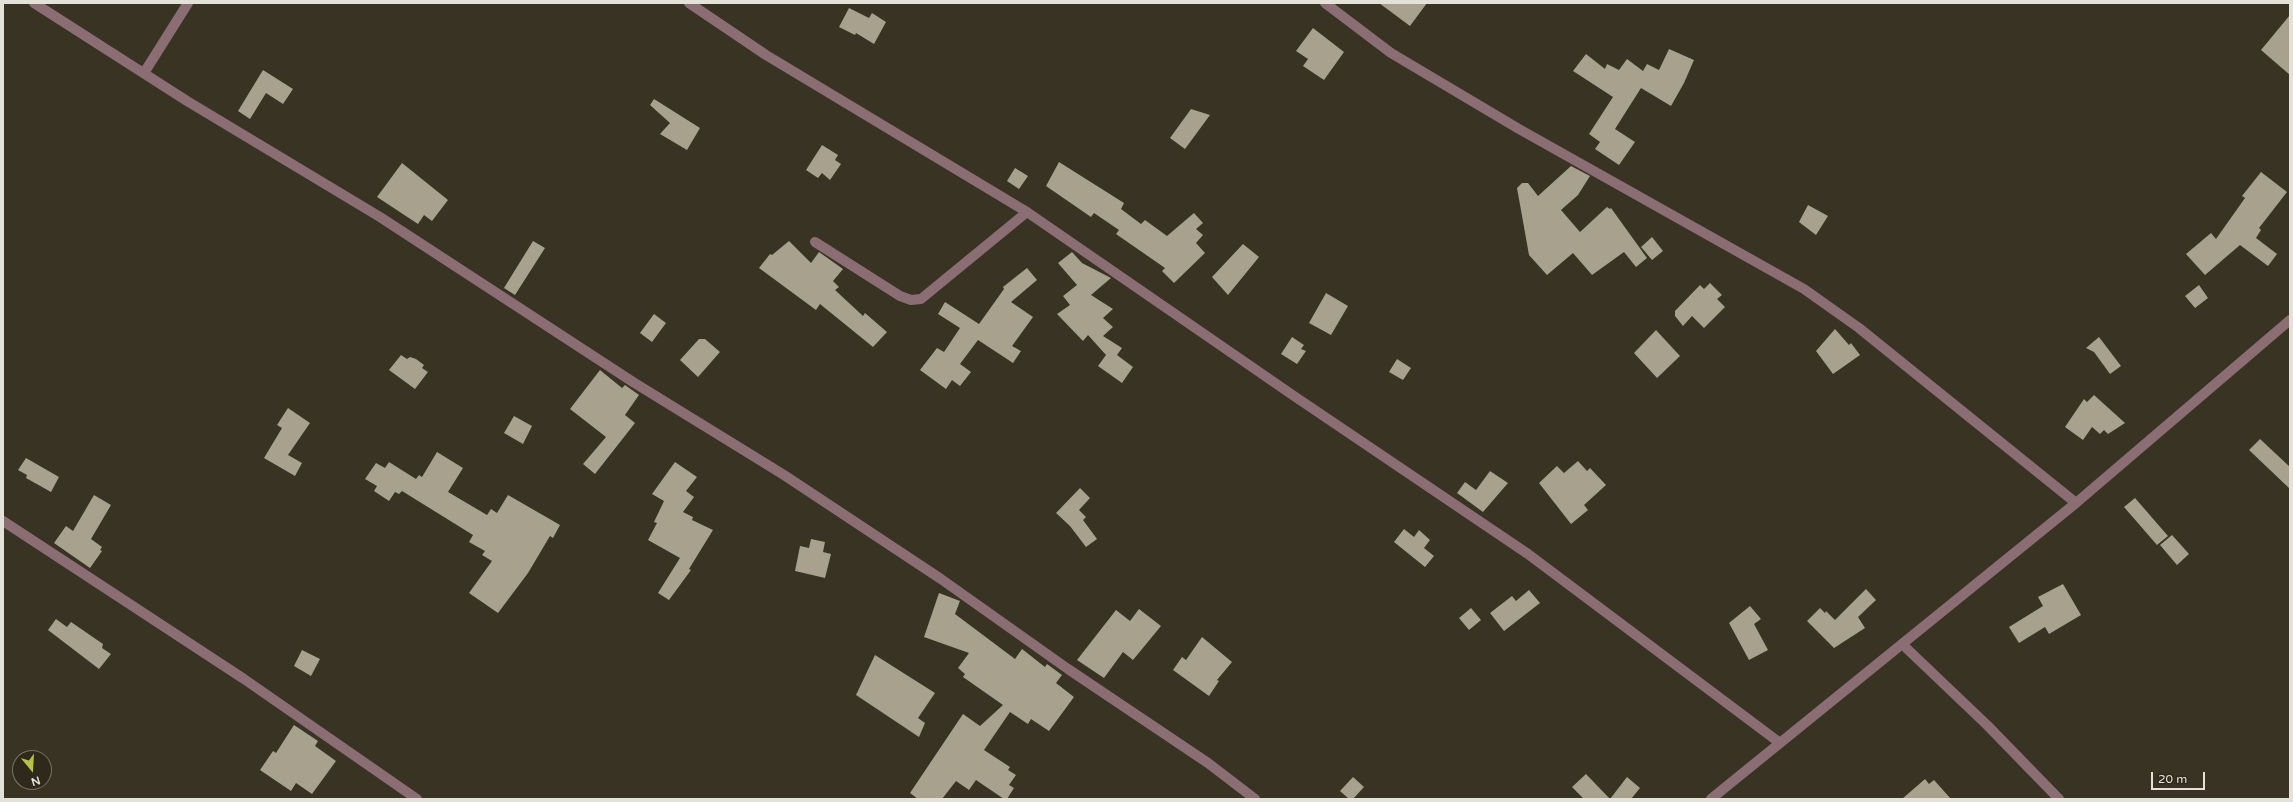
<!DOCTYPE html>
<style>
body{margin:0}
#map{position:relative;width:2293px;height:802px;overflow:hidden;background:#383323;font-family:"Varela Round",sans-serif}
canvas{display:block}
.frame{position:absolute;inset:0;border:4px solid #e4e1d8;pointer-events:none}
.north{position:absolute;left:12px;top:750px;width:40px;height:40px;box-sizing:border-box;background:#2e291a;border:1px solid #777366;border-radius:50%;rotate:162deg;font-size:11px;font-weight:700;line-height:16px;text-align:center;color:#e4e1d8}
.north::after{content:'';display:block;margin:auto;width:14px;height:18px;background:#b6c148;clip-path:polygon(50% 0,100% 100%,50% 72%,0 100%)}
.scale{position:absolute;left:2151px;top:772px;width:54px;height:18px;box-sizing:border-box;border:2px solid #e4e1d8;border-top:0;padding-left:5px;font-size:12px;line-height:14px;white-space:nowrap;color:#e4e1d8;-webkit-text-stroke:3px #2e291a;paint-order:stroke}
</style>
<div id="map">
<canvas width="2293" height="802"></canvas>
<div class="frame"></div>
<div class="north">N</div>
<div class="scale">20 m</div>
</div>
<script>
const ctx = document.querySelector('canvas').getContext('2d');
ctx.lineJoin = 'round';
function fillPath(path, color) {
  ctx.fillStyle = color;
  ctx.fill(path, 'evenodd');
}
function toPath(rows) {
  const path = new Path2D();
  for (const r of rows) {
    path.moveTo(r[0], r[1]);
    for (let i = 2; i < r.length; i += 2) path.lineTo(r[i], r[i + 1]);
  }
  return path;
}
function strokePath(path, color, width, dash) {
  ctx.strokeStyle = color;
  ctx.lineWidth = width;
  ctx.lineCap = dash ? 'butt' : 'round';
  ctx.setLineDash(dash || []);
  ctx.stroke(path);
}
fillPath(toPath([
 [1379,3,1427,3,1410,26],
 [849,8,869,18,872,13,886,22,874,44,856,33,855,35,839,27],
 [2290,15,2290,75,2261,50],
 [1313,28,1344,52,1324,80,1303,66,1308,59,1296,51],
 [1669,49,1694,60,1684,83,1671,106,1641,88,1615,129,1635,142,1619,165,1595,149,1600,142,1589,134,1613,97,1573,71,1586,54,1605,69,1607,64,1619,70,1627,59,1643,71,1647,64,1659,70],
 [263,70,293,89,283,104,266,93,250,119,238,111],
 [654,99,700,128,687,150,660,134,670,123,650,105],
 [1191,109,1210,115,1185,149,1170,138],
 [822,145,838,155,835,160,841,164,830,180,822,173,818,178,806,170],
 [1059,162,1124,203,1121,209,1141,224,1145,220,1167,236,1194,213,1203,223,1196,229,1203,235,1196,243,1205,253,1174,283,1162,271,1165,268,1116,234,1119,230,1094,213,1091,217,1046,186],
 [402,163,448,200,432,221,424,215,418,224,377,197],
 [1571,166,1590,176,1578,195,1561,210,1580,232,1607,207,1610,209,1611,208,1647,258,1636,267,1624,252,1592,275,1573,253,1547,275,1529,255,1517,188,1522,183,1528,183,1538,196],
 [1015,168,1028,176,1019,189,1007,181],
 [2261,172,2287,192,2259,228,2261,230,2256,238,2277,254,2268,266,2240,245,2205,275,2186,254,2211,233,2216,239,2245,198,2242,196],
 [1808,205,1828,216,1816,235,1799,222],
 [1652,237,1663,251,1652,260,1641,247],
 [533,241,545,248,515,295,504,288],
 [789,241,811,263,819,252,843,269,833,281,839,287,835,290,863,316,865,313,887,332,873,347,820,304,816,310,759,268,770,254,772,255],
 [1243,244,1259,257,1228,295,1212,277],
 [1072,252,1082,263,1111,278,1091,295,1113,309,1103,318,1113,327,1103,336,1122,348,1117,355,1133,367,1122,383,1098,366,1106,355,1088,335,1083,341,1057,314,1070,305,1063,296,1077,285,1058,263],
 [1027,268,1037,280,1011,302,1033,317,1012,346,1021,351,1013,363,978,340,960,364,971,372,960,386,952,380,946,389,920,370,937,348,944,352,960,328,938,314,945,302,979,324,1004,289,1003,287],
 [1710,283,1722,295,1717,299,1725,307,1704,328,1692,316,1683,326,1675,316,1675,311,1700,285,1704,289],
 [2199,285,2208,298,2195,308,2185,296],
 [1326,293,1348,306,1331,335,1309,323],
 [654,314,666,323,652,342,640,333],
 [1835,329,1849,345,1851,343,1860,355,1833,374,1816,351],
 [1656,330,1680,356,1657,378,1634,353],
 [1292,337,1304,345,1301,349,1306,351,1297,364,1281,354],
 [2099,337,2121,366,2110,374,2094,352,2086,348],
 [699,339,705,339,720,352,698,377,680,360],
 [401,355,407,359,410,357,416,359,424,365,422,368,428,372,415,389,389,370],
 [1397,359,1411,368,1403,380,1389,372],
 [600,370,622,388,625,385,639,395,625,415,635,423,595,474,583,464,606,437,570,409],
 [2094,395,2125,423,2108,434,2104,430,2100,434,2092,427,2083,440,2065,427,2084,399,2087,402],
 [288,408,310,423,288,455,302,463,295,476,264,458,282,428,277,425],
 [514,416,532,426,523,444,504,433],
 [2260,439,2290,467,2290,489,2249,450],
 [437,452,463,468,448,492,487,515,491,509,497,513,508,495,560,525,553,538,550,536,528,573,498,613,469,593,492,561,482,555,485,551,469,542,473,535,402,491,399,494,395,492,389,501,374,491,377,486,365,479,376,463,385,468,389,462,416,479,419,475,422,477],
 [26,458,59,477,51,492,26,478,27,475,18,470],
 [1578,461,1587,471,1590,468,1606,485,1584,505,1588,510,1571,524,1539,483,1557,466,1564,473],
 [675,462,697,477,686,491,694,497,683,512,693,517,692,520,713,530,689,569,691,570,669,600,658,593,680,558,648,540,657,523,654,522,664,501,652,494],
 [1490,471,1508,483,1483,512,1457,493,1465,482,1476,490],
 [1080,488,1090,498,1079,510,1086,517,1083,520,1097,539,1086,547,1070,526,1056,513],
 [94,495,111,505,91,539,102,547,100,550,102,551,90,568,54,543,66,526,73,531],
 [2135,498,2168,536,2157,545,2124,507],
 [1404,529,1414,537,1419,530,1430,540,1424,548,1434,556,1425,567,1394,542],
 [2172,535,2189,554,2177,565,2160,545],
 [811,539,825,542,823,552,831,554,825,578,795,571,800,546,809,548],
 [2063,584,2081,615,2049,634,2045,627,2019,643,2009,627,2043,606,2038,597],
 [1866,589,1876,600,1858,617,1865,628,1834,648,1807,621,1820,608,1825,613,1826,611,1835,620],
 [1529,590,1540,603,1504,631,1490,613,1512,596,1516,601],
 [939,593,960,601,955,614,1015,659,1022,649,1045,667,1047,664,1062,675,1056,683,1074,697,1049,731,1031,719,1028,724,1010,712,984,750,1010,767,1008,770,1016,775,1009,785,1014,788,1007,799,1004,799,976,780,969,790,956,781,942,799,918,799,910,793,963,714,980,726,1003,705,963,677,965,674,958,668,969,653,924,637],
 [1750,606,1761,619,1754,624,1768,650,1749,660,1729,623],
 [1471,608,1481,620,1469,630,1459,618],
 [1139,609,1161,626,1133,660,1123,652,1104,678,1077,660,1116,610,1130,621],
 [56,619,67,627,71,622,103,644,102,648,111,654,99,669,48,630],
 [1202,637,1232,662,1217,680,1219,681,1209,696,1173,670,1182,657,1186,660],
 [302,650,320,659,311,676,294,666],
 [875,655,935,693,918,718,925,723,919,737,856,695],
 [294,725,318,741,315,746,336,761,312,794,296,783,291,791,260,770,273,751,276,753],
 [1586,774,1610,799,1627,777,1640,788,1631,799,1584,799,1572,787],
 [1353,777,1364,787,1353,799,1349,799,1340,791],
 [1925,779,1929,784,1934,780,1951,799,1902,799]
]), '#a7a18e');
strokePath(toPath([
 [34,3,187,101,380,217,633,382,784,475,941,579,1068,669,1208,763,1255,799],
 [689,3,766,55,1027,212,1294,396,1528,554,1780,743],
 [1325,3,1391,53,1519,129,1804,289,1859,328,2076,503],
 [144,73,188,3],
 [815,242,900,296,911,300,921,299,1027,212],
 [3,521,244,679,417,799],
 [1902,644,1987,725,2059,799],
 [1711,799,2076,503,2290,320]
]), '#8b6e74', 10);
</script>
